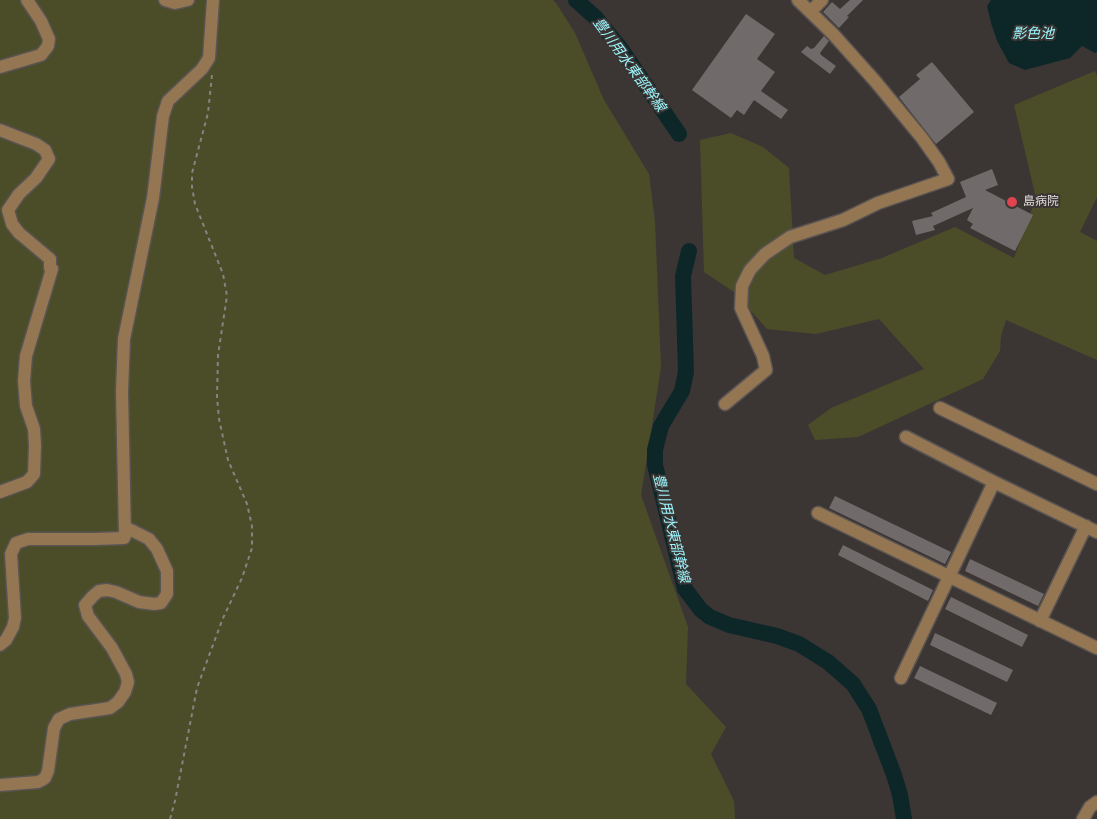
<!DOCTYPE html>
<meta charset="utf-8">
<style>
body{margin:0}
canvas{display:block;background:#3b3634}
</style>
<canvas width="1097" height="819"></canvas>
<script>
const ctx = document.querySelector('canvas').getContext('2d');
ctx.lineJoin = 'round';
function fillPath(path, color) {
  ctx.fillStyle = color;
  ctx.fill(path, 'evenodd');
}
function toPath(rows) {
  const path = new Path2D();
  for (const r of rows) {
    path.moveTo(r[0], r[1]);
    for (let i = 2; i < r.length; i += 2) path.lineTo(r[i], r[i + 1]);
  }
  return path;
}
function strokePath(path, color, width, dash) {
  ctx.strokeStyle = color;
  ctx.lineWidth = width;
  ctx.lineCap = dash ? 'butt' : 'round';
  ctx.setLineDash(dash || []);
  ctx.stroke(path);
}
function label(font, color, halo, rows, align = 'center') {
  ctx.font = font + ' Lora,"Noto Sans JP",serif';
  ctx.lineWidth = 4;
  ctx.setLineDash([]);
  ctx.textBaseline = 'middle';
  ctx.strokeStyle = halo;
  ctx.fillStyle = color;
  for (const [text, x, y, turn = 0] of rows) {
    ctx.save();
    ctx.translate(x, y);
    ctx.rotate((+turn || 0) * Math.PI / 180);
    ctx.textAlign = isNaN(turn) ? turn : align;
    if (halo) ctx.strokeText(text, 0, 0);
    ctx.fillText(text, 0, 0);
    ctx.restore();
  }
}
fillPath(toPath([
 [0,0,553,0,556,3,575,33,604,100,649,174,655,222,661,367,641,495,688,627,686,684,726,727,711,754,734,801,735,819,0,819],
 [1095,71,1097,76,1097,197,1080,232,1097,241,1097,360,1006,320,1001,336,1000,351,983,379,858,437,815,440,808,425,831,408,924,369,879,319,816,334,767,329,734,292,704,272,700,140,731,133,763,147,789,168,794,258,825,275,882,258,955,227,1014,258,1036,198,1014,105]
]), '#4b4d29');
fillPath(toPath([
 [991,0,1097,0,1097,52,1095,53,1082,46,1070,58,1025,70,1009,63,997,41,991,23,987,6]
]), '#0d2729');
strokePath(toPath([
 [576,0,596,18,621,49,679,134],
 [689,251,683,276,686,372,682,391,661,426,655,450,655,465,685,589,701,610,710,617,729,625,777,636,799,644,828,662,853,684,869,709,894,775,900,795,904,819]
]), '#0d2729', 16);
fillPath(toPath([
 [850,0,863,0,847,16,849,17,839,28,823,12,832,2,840,9],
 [746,14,775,34,757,59,775,72,761,91,788,110,781,119,754,100,744,115,737,110,731,118,692,90],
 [824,36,829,41,820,53,821,55,836,66,830,74,801,52,807,46,811,49,814,48],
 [932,62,974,112,936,144,899,97,920,79,916,75],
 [992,169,998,185,985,190,1033,215,1015,251,970,228,973,224,967,220,973,208,933,226,935,230,916,235,912,221,933,216,931,213,966,197,960,182],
 [835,496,951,552,945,564,829,508],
 [843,545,933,590,928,601,838,555],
 [970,559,1044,594,1038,606,965,571],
 [951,597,1028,635,1022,647,945,609],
 [935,633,1013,670,1007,682,930,645],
 [920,666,997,703,991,715,914,678]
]), '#706b6a');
const minor = toPath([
 [165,0,175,3,188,0],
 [811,11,822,0],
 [0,67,41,55,48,46,49,39,41,21,27,0],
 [0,130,36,144,45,150,49,159,36,178,19,194,8,210,12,224,19,233,50,259,50,268,52,269,26,356,24,381,26,406,34,429,35,445,34,474,27,482,0,492],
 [725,404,766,370,763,356,741,308,742,286,750,270,765,254,790,237,843,220,878,203,948,179,939,162,922,138,875,81,833,34,798,0],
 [940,408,1097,484],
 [906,437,994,482,1097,532],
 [818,513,1097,648],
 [1040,621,1086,526],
 [0,645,6,640,13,627,15,618,11,554,16,543,28,539,95,539,124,538,125,536,122,391,124,339,153,198,163,116,168,101,202,69,209,58,213,0],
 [901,678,994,482],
 [0,785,38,782,42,780,45,778,48,771,54,728,59,719,70,714,110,708,118,702,125,692,128,682,126,674,112,648,88,616,85,605,93,596,99,591,107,590,116,592,139,602,154,604,161,603,167,594,167,571,157,549,149,539,125,527],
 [1083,819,1090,807,1097,802]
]);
strokePath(minor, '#595452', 15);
strokePath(toPath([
 [170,819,175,801,197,688,223,618,242,578,252,548,252,526,247,504,228,460,219,419,217,397,218,355,227,296,223,274,195,204,192,187,192,173,208,113,212,75]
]), '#878381', 2, [4, 4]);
strokePath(minor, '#947653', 12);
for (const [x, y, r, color] of [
 [1012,202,6,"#e0444e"]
]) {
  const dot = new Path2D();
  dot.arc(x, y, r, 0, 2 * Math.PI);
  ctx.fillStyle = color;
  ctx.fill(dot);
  strokePath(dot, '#3b3634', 2);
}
label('12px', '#e1dedd', '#3b3634', [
 ["島病院",1023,202]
], 'left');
label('italic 14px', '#9bf6fe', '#3b3634', [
 ["影色池",1033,34],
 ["豊川用水東部幹線",629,65,54],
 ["豊川用水東部幹線",671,528,76]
]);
</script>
